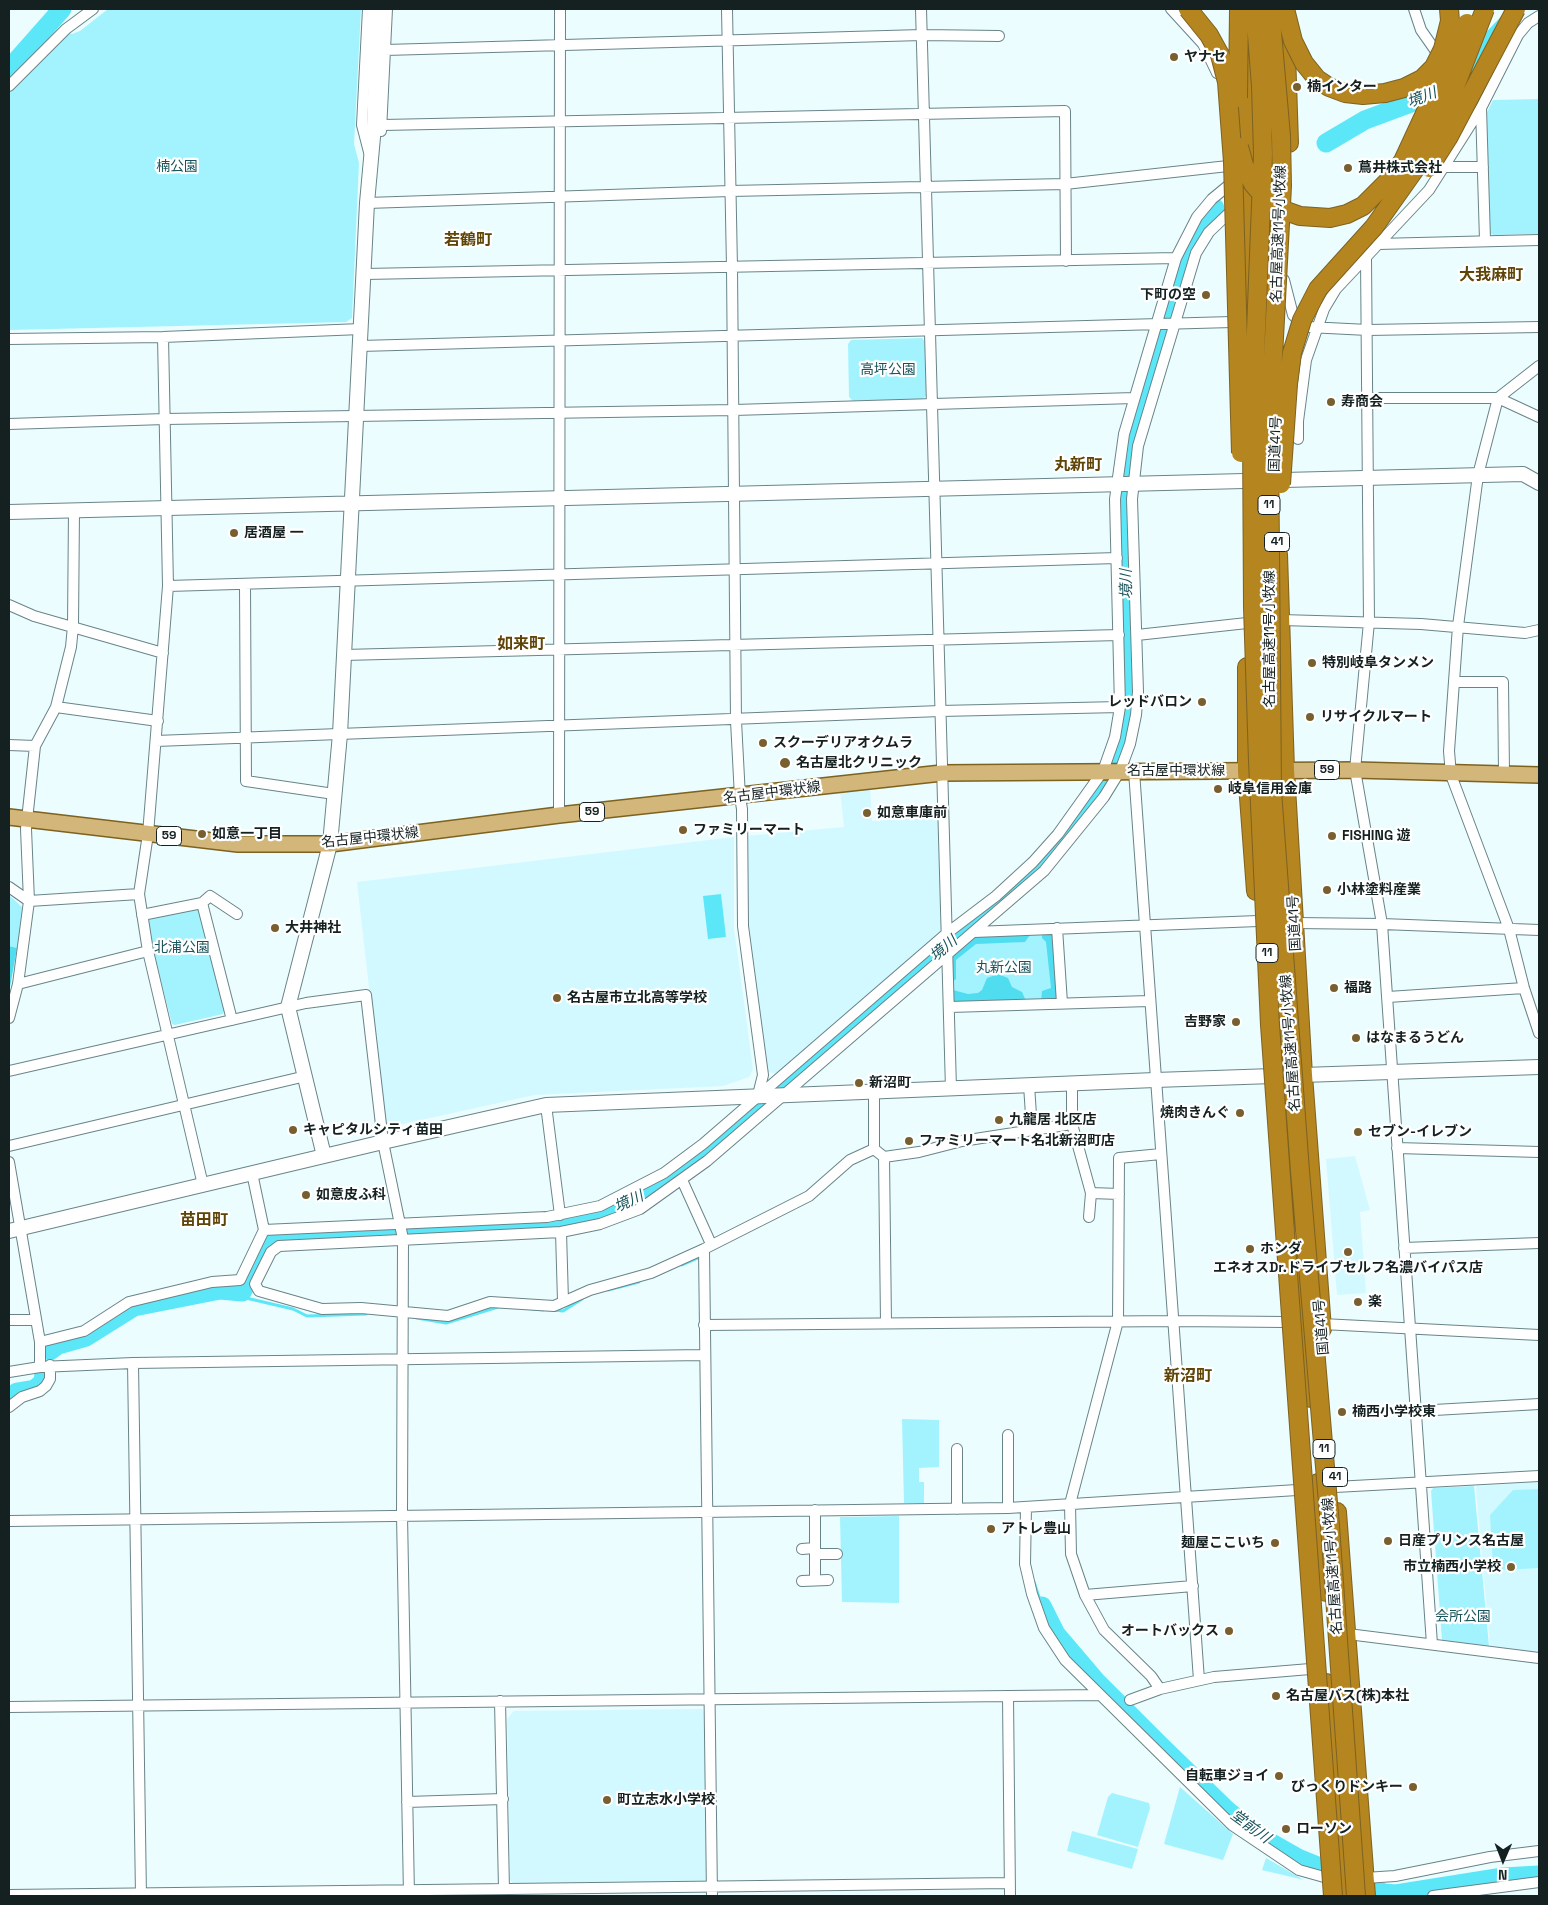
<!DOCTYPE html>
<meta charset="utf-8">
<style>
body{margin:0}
#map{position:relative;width:1548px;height:1905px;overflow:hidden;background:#ebfdff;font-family:"Space Grotesk",sans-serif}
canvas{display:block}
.frame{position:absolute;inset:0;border:10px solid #152021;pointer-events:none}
.north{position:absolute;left:1478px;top:1835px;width:50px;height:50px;-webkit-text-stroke:4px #fff;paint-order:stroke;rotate:181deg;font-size:14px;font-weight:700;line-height:20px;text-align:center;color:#152021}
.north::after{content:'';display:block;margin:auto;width:18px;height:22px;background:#152021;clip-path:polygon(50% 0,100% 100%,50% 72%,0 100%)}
</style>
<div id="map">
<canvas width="1548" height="1905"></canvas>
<div class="frame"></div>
<div class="north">N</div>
</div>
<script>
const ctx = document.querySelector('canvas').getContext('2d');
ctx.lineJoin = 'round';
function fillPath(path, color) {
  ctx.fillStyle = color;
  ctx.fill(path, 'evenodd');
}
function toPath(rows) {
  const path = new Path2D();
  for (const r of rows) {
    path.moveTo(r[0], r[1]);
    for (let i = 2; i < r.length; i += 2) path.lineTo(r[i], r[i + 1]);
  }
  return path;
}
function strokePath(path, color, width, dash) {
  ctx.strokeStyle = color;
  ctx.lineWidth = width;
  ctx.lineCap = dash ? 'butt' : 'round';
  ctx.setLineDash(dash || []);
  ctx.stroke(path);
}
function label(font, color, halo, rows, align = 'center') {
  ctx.font = font + ' "Space Grotesk","Noto Sans JP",sans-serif';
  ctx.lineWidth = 4.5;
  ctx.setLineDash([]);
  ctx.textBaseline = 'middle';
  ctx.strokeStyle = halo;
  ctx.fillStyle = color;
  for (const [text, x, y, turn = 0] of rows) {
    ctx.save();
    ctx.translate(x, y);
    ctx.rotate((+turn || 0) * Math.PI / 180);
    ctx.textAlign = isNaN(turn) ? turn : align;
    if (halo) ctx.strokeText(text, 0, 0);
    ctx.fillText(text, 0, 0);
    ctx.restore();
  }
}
fillPath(toPath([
 [870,788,872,821,939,816,943,932,776,1074,766,1071,747,926,746,836,844,827,840,791],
 [734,837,734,928,753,1069,749,1077,723,1086,534,1095,385,1128,357,882],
 [1355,1156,1370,1210,1360,1212,1366,1293,1337,1295,1326,1159],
 [1539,1482,1539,1652,1492,1646,1490,1645,1476,1489,1477,1486],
 [702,1709,705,1715,708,1881,705,1884,515,1886,510,1880,507,1719,514,1711]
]), '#d2f9ff');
fillPath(toPath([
 [108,9,361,9,354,144,359,163,352,318,346,322,9,330,9,88,64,32,72,34,80,31],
 [1539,99,1539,234,1493,235,1490,233,1486,114,1493,100],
 [922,338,926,343,928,394,923,399,853,401,849,397,848,344,851,340],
 [9,895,24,909,17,948,9,946],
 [197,907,202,911,225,1009,223,1014,175,1025,172,1024,145,919],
 [1057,929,1061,1003,951,1006,947,958,974,932],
 [902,1419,939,1420,939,1467,919,1468,919,1482,924,1482,924,1503,904,1503],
 [1474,1486,1489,1646,1442,1640,1431,1491,1433,1488],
 [1539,1489,1539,1568,1503,1570,1493,1566,1490,1515,1513,1490],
 [899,1516,899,1603,842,1602,840,1517],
 [1180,1787,1233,1834,1223,1860,1164,1844],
 [1112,1793,1149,1803,1150,1808,1138,1847,1097,1835,1108,1797],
 [1072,1831,1138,1849,1132,1869,1067,1851],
 [1266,1858,1304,1880,1262,1870]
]), '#a3f3ff');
fillPath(toPath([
 [1057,929,1061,1003,1041,1001,1042,991,1051,988,1046,942,1042,938,1042,930],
 [974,932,1029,932,1030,935,1025,942,976,944,956,960,956,979,952,982,947,958],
 [9,946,17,948,9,993],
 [998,974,1008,978,1012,987,1022,992,1026,1001,951,1006,953,990,968,994,978,993,982,990,987,978]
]), '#50ddef');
fillPath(toPath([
 [721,894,726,937,708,939,703,896]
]), '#5ce7f9');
strokePath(toPath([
 [682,1265,698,1258],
 [608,1290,639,1282],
 [242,1292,246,1298,293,1309,307,1316,366,1314],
 [524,1308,543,1310],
 [554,1310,563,1311,582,1299],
 [417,1318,446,1323,498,1307],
 [1034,1582,1042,1606]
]), '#5ce7f9', 3);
strokePath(toPath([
 [9,69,62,9],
 [1326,143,1365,120,1443,91,1507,24],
 [50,1351,58,1345,86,1337,134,1307,220,1290,242,1292,269,1240,553,1225,600,1215,631,1203,656,1189,701,1154,984,916,1054,852,1104,783,1122,738,1128,711,1129,692,1123,497,1125,471,1132,436,1173,297,1198,230,1215,208],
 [9,1399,17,1392,35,1389,43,1382,44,1373],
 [1042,1606,1056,1634,1096,1681,1160,1745,1228,1811,1261,1837,1298,1858,1384,1893,1396,1894,1503,1877,1539,1875]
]), '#5ce7f9', 19);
const street = toPath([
 [368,9,362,125,369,152],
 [727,9,732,268,736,721,740,797,742,809,743,926,763,1075,758,1095],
 [921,9,951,1089],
 [1171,9,1203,44,1217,73],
 [1414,9,1421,30,1442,60],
 [385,50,922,35,999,36],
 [9,86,66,29,93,9],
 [1481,108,1485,240],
 [383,125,1065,111,1066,261],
 [381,131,387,9],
 [1445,167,1483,167],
 [367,203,730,191,1065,184,1228,166],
 [1378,244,1539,240],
 [1366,257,1369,622,1355,770,1382,924,1432,1644],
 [365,274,1176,258],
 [1284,280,1293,315,1302,324,1308,327,1368,330,1539,327],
 [163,337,168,586,148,834,139,894,148,951,203,1185],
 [9,339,163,337,361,329],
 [360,346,1232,322],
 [1539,366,1498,398,1478,475,1458,626,1449,751,1451,775,1509,929,1524,988,1539,1033],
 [1367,398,1498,398,1539,417],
 [9,424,165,419,734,410,1134,398],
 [1298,439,1298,421,1306,360,1324,309,1336,289,1429,190,1481,108,1518,35,1528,23,1539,16],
 [245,584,246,781,334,794],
 [168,586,1117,558],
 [9,605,34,616,163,653],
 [1281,620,1421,624,1525,633,1539,630],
 [1137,635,1247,623],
 [344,655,1119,635],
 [1455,682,1503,682,1504,774],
 [56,707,158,721],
 [156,741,940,711,1120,707],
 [9,745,35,746],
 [1134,771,1199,1680],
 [559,815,560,9],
 [9,887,29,901,139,894],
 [202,903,210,896,237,914],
 [142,915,202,903,232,1020],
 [1295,923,1382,924,1539,930],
 [1057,928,1062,1003],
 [974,932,1258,921],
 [18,984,148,951],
 [1388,997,1524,988],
 [950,1007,1149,1001],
 [9,1018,18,984,29,901,26,829,35,746,56,707,71,647,73,626,74,510],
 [9,1071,306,1003,366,995,383,1142,403,1239,402,1515,409,1896],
 [1029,1085,1032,1130],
 [874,1092,874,1149],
 [546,1105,560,1215],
 [1072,1124,1072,1083],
 [9,1146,306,1076],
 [1397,1148,1539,1152],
 [884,1157,886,1323],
 [9,1162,40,1342],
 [252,1173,264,1230],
 [682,1180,711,1244],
 [1119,1194,1091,1193,1072,1124,962,1141,919,1152,884,1157,874,1149,850,1160,809,1196,704,1249,651,1273,590,1290,554,1306,490,1302,448,1316,361,1308,322,1309,259,1291,255,1284,271,1252,279,1246,561,1232,600,1224,640,1209,707,1161,1044,871,1104,797,1120,771,1130,744,1136,715,1138,692,1132,499,1138,446,1196,253,1209,232,1229,213],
 [1089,1217,1091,1193],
 [561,1232,563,1301],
 [1404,1248,1539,1243],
 [704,1249,712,1896],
 [9,1320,36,1320],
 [1322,1324,1539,1335],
 [704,1325,1173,1321,1285,1322],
 [133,1363,141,1896],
 [40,1367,133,1363,704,1355],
 [9,1372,40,1367,40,1342,84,1331,129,1302,212,1282,240,1280,264,1230,547,1217,600,1206,664,1173,703,1144,946,934,996,896,1033,862,1058,834,1103,771,1115,737,1120,707,1115,499,1124,434,1176,258,1197,217,1212,199,1229,185],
 [9,1407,22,1397,40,1391,46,1386,50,1379,50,1365],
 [1417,1411,1539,1404],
 [1008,1435,1008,1508],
 [957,1449,957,1509],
 [1335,1487,1539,1476],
 [1026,1507,1025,1564,1032,1594,1044,1628,1065,1660,1232,1825,1299,1870,1324,1877],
 [815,1510,815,1580],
 [9,1521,1008,1508,1297,1490],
 [802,1549,815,1548],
 [815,1554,837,1554],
 [802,1581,828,1580],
 [1085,1595,1193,1586],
 [1348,1634,1539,1658],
 [1160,1689,1151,1676,1104,1630,1085,1595,1071,1554,1070,1504,1118,1321,1119,1158,1161,1154],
 [1008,1696,1010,1896],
 [1130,1700,1160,1689,1214,1677,1310,1669],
 [500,1701,504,1889],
 [9,1707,1100,1695],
 [407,1802,503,1799],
 [1365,1878,1395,1876,1490,1857,1539,1851],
 [9,1895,1010,1883],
 [1433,1896,1539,1882]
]);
const secondary = toPath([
 [9,512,1523,474,1539,483],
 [324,1156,288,1007,330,844,340,734,367,203,374,126,378,9],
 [9,1231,383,1142,546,1105,1155,1080,1539,1067]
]);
const primary = toPath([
 [9,817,238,844,330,844,559,815,942,773,1355,770,1539,775]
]);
const highway = toPath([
 [1285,22,1289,143],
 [1246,45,1250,188,1248,324],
 [1278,554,1285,770,1303,1075,1322,1329],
 [1247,667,1247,771,1256,891],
 [1297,1256,1311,1398],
 [1318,1483,1326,1592],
 [1337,1512,1366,1896],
 [1326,1683,1345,1896]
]);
strokePath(street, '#698488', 12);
strokePath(secondary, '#698488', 16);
strokePath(primary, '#7d6220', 18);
strokePath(highway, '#7d6220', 20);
strokePath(street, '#fff', 10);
strokePath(secondary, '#fff', 14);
strokePath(primary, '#d3b679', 15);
strokePath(highway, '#b58520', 18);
const highwayBridge = toPath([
 [1188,9,1209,35,1220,55,1227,82,1233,162,1241,453],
 [1255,9,1261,86,1263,154,1252,432,1253,607,1258,761,1270,1025,1333,1896],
 [1270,9,1281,136,1282,186,1269,433,1272,791,1300,1171,1330,1526,1356,1896],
 [1285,9,1293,41,1304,63,1317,79,1329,87,1345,93,1363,95,1385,93,1404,88,1422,79,1434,67,1443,49,1450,21,1449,9],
 [1238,98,1239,9],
 [1239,147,1244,165,1253,184,1265,198,1283,210,1300,216,1330,218,1347,214,1363,206,1392,177,1403,161,1467,23],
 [1429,168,1448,138,1516,9],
 [1281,484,1288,384,1292,353,1302,320,1318,289,1374,227,1425,155,1451,97,1485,9]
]);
strokePath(highwayBridge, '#7d6220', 20, []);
strokePath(highwayBridge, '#b58520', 18);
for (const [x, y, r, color] of [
 [1174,57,5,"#785f30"],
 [1297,87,5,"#785f30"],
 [1348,168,5,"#785f30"],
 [1206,295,5,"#785f30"],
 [1331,402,5,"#785f30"],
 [234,533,5,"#785f30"],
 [1312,663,5,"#785f30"],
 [1202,702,5,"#785f30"],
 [1310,717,5,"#785f30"],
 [763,743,5,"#785f30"],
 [785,763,6,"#785f30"],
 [1218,789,5,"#785f30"],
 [867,813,5,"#785f30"],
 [683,830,5,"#785f30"],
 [202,834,5,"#785f30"],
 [1332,836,5,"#785f30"],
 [1327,890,5,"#785f30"],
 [275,928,5,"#785f30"],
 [1334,988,5,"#785f30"],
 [557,998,5,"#785f30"],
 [1236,1022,5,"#785f30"],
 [1356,1038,5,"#785f30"],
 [859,1083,5,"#785f30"],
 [1240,1113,5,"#785f30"],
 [999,1120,5,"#785f30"],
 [293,1130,5,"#785f30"],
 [1358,1132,5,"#785f30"],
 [909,1141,5,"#785f30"],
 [306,1195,5,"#785f30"],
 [1250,1249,5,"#785f30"],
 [1348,1252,5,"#785f30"],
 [1358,1302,5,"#785f30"],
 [1342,1412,5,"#785f30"],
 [991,1529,5,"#785f30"],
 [1388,1541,5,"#785f30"],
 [1275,1543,5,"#785f30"],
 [1511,1567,5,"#785f30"],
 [1229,1631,5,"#785f30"],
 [1276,1696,5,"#785f30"],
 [1279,1776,5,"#785f30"],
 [1413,1787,5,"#785f30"],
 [607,1800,5,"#785f30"],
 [1286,1829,5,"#785f30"]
]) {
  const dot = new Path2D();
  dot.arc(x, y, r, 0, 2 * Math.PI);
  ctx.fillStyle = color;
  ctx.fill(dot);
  strokePath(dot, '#fff', 2);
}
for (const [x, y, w] of [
 [1269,505,22],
 [1277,542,25],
 [1327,770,25],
 [592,812,25],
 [169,836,25],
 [1267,953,22],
 [1324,1449,22],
 [1335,1477,25]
]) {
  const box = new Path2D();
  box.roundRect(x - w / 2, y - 9.5, w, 19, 4);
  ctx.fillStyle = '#fff';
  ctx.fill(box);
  strokePath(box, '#152021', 1);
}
label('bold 12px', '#152021', null, [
 ["11",1269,505],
 ["41",1277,542],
 ["59",1327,770],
 ["59",592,812],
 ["59",169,836],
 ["11",1267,953],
 ["11",1324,1449],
 ["41",1335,1477]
]);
label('bold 14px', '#152021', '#fff', [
 ["ヤナセ",1184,57],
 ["楠インター",1307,87],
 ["蔦井株式会社",1358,168],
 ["下町の空",1196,295,"right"],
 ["寿商会",1341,402],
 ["居酒屋 一",244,533],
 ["特別岐阜タンメン",1322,663],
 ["レッドバロン",1192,702,"right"],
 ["リサイクルマート",1320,717],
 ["スクーデリアオクムラ",773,743],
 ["名古屋北クリニック",796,763],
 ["岐阜信用金庫",1228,789],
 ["如意車庫前",877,813],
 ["ファミリーマート",693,830],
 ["如意一丁目",212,834],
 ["FISHING 遊",1342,836],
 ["小林塗料産業",1337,890],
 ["大井神社",285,928],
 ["福路",1344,988],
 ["名古屋市立北高等学校",567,998],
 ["吉野家",1226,1022,"right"],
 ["はなまるうどん",1366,1038],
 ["新沼町",869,1083],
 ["焼肉きんぐ",1230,1113,"right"],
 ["九龍居 北区店",1009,1120],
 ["キャピタルシティ苗田",303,1130],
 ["セブン-イレブン",1368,1132],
 ["ファミリーマート名北新沼町店",919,1141],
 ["如意皮ふ科",316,1195],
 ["ホンダ",1260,1249],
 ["エネオスDr.ドライブセルフ名濃バイパス店",1348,1268,"center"],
 ["楽",1368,1302],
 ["楠西小学校東",1352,1412],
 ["アトレ豊山",1001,1529],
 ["日産プリンス名古屋",1398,1541],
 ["麺屋ここいち",1265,1543,"right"],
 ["市立楠西小学校",1501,1567,"right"],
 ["オートバックス",1219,1631,"right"],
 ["名古屋バス(株)本社",1286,1696],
 ["自転車ジョイ",1269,1776,"right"],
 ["びっくりドンキー",1403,1787,"right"],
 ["町立志水小学校",617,1800],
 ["ローソン",1296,1829]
], 'left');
label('14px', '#18545b', '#fff', [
 ["楠公園",177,167],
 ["高坪公園",888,370],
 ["北浦公園",182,948],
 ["丸新公園",1004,968],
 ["会所公園",1463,1617]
]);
label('14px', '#152021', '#fff', [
 ["名古屋高速11号小牧線",1279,234,-88],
 ["国道41号",1276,444,-88],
 ["名古屋高速11号小牧線",1270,639,-90],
 ["名古屋中環状線",1176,771],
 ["名古屋中環状線",772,793,-7],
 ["名古屋中環状線",370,838,-6],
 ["国道41号",1295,923,-93],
 ["名古屋高速11号小牧線",1291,1043,-94],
 ["国道41号",1322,1327,-95],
 ["名古屋高速11号小牧線",1333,1566,-94]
]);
label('italic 15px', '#18535b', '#fff', [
 ["境川",1422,98,-21],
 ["境川",1127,584,-91],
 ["境川",944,949,-40],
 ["境川",629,1202,-25],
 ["堂前川",1250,1827,36]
]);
label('bold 16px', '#5f4407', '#fff', [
 ["若鶴町",468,241],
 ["大我麻町",1491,276],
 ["丸新町",1078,466],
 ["如来町",521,645],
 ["苗田町",204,1221],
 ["新沼町",1188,1377]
]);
</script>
